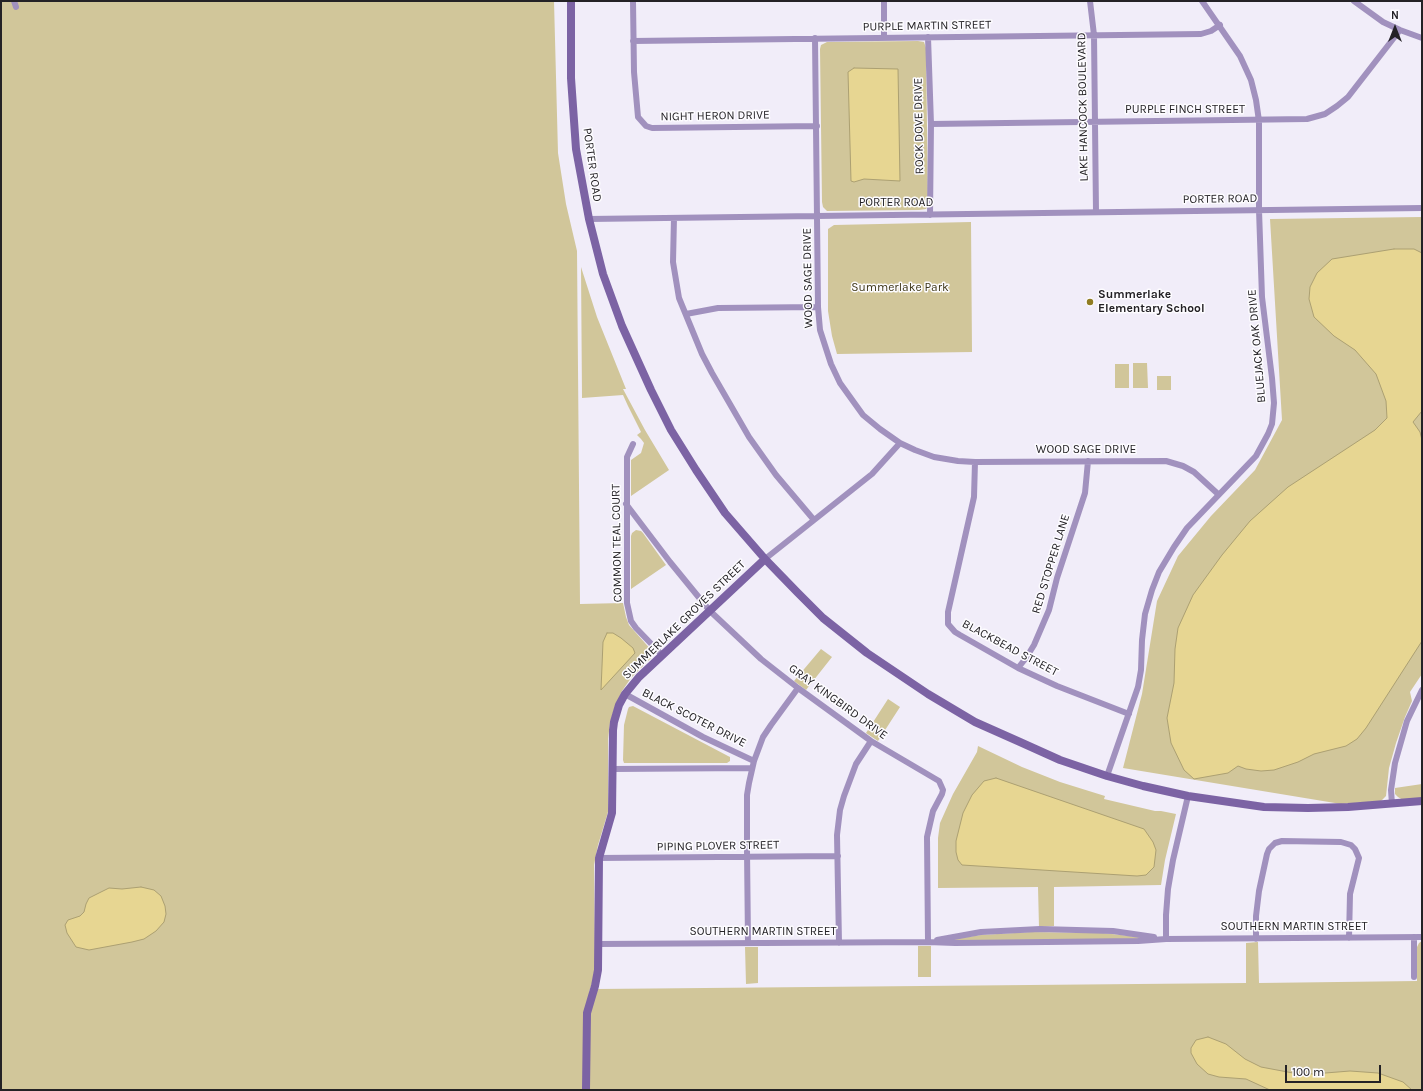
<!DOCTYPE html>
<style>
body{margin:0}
#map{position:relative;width:1423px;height:1091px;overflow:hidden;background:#f1edf9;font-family:Karla,sans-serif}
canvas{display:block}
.frame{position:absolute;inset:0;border:2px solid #242226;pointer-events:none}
.north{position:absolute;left:1375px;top:8px;width:40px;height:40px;-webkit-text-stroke:3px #fdfcff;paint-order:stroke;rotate:0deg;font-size:11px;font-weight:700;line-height:16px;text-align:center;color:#242226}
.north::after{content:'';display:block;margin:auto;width:14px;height:18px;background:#242226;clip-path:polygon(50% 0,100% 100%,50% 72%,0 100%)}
.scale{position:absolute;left:1285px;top:1065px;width:96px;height:18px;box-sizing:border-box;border:2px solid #242226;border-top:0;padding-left:5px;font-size:12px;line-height:14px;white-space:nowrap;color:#242226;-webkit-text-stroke:3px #fdfcff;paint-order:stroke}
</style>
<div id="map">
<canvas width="1423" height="1091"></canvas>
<div class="frame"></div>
<div class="north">N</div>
<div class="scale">100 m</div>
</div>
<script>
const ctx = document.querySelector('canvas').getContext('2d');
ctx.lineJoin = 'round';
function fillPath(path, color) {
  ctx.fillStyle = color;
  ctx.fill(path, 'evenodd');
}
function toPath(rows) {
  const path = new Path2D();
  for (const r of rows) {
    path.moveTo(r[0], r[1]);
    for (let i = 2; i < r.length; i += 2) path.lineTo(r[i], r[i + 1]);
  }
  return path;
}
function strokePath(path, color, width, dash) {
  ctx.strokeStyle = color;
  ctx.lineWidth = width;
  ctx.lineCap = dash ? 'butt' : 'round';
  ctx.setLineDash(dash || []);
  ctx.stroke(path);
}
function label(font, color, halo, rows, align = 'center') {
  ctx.font = font + ' Karla,sans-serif';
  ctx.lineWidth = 3;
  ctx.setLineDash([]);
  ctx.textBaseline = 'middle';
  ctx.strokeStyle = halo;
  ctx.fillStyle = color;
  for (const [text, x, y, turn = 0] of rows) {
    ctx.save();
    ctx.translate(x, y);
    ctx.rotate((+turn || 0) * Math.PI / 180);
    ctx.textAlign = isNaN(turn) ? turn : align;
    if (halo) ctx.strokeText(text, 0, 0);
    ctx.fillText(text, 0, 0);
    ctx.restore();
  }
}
fillPath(toPath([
 [1,1,554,1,558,153,566,204,577,251,580,604,623,603,626,617,629,625,653,652,651,658,631,678,622,691,615,706,610,723,608,739,608,812,598,845,594,865,595,965,593,980,589,992,597,989,1246,983,1246,943,1258,942,1259,983,1417,981,1417,947,1419,943,1422,941,1422,1090,1,1090],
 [918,41,924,42,926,48,928,206,926,209,919,210,827,211,823,207,822,202,820,49,821,45,827,42],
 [1422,217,1422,674,1410,692,1412,701,1405,717,1396,743,1389,768,1386,796,1381,801,1341,804,1123,768,1142,694,1157,601,1178,556,1211,516,1255,470,1282,420,1270,219],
 [971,222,972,352,837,354,832,336,828,311,828,229,834,225],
 [581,267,597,317,626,389,623,389,645,430,669,470,631,496,631,460,641,453,644,443,641,439,637,435,641,432,628,406,623,395,582,398],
 [1133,363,1147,363,1148,388,1133,388],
 [1115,364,1129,364,1129,388,1115,388],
 [1157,376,1171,376,1171,390,1157,390],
 [636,530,641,531,643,533,666,565,631,589,631,536,632,533],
 [821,649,832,657,806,690,794,681],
 [888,699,900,707,878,741,866,733],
 [633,706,728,756,730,757,730,761,727,763,624,763,623,760,624,725,628,709,629,707],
 [978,746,1022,767,1060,782,1105,796,1104,799,1155,811,1161,811,1176,814,1165,860,1161,885,1054,887,1054,926,1039,927,1038,887,938,888,938,838,940,823,953,794,977,752],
 [1422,784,1422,798,1403,800,1398,797,1395,794,1395,788],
 [1031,932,1103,933,1139,937,1140,939,954,941,954,939,981,935],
 [918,946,931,946,931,977,918,977],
 [745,947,758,947,758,983,746,984]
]), '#d1c69a');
const water = toPath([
 [854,68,898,69,900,181,864,179,854,182,851,181,848,72,854,68],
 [1394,249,1414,249,1422,253,1422,411,1413,422,1420,432,1422,440,1422,641,1366,728,1357,739,1346,746,1314,754,1298,762,1274,770,1261,771,1246,769,1238,766,1228,773,1194,779,1184,770,1171,743,1167,718,1174,683,1175,649,1178,628,1193,595,1222,555,1250,521,1288,487,1375,430,1387,418,1386,401,1376,374,1355,350,1334,336,1314,317,1309,299,1310,287,1317,273,1332,259,1394,249],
 [607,633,613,633,621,638,633,648,635,653,601,690,603,642,607,633],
 [996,778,1144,829,1153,842,1156,850,1154,867,1146,875,1137,876,962,865,958,860,956,852,956,841,963,813,972,795,984,781,996,778],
 [141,887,154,890,161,896,165,906,166,914,164,922,156,931,144,939,132,942,89,950,76,947,67,933,65,925,68,920,80,916,84,912,86,904,89,898,109,888,122,889,141,887],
 [1208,1037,1226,1044,1245,1059,1261,1067,1293,1073,1313,1074,1350,1071,1378,1073,1403,1082,1412,1090,1270,1090,1246,1079,1219,1077,1208,1074,1197,1064,1191,1053,1191,1048,1196,1040,1208,1037]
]);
fillPath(water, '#e7d692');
strokePath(water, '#aca072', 1);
strokePath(toPath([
 [14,1,16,7],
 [633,1,634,72,638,117,646,126,652,128,817,126],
 [884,1,884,38],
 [1090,1,1094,35,1096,212],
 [1354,1,1383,22,1400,30,1422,38],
 [928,37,931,124,930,215],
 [815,38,818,307,820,330,831,364,840,383,863,415,880,429,900,443,915,450,934,457,958,461,975,462,1166,461,1183,466,1194,472,1218,494],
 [633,41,1201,34,1211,31,1220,25],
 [931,124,1307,119,1325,114,1337,106,1348,97,1400,30],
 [674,218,673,262,679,298,702,354,712,373,749,437,776,475,814,520],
 [589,219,1422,208],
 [686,314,718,308,818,307],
 [633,444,627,457,627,603,631,621,636,628,662,655],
 [975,462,974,497,948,612,948,624,955,632,960,635,1018,668,1057,686,1129,714],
 [626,504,670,562,710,611,761,659,798,688,871,741,939,781,943,790,942,794,933,811,927,837,928,942],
 [765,559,872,474,900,443],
 [1018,668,1026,658,1034,645,1049,610,1057,578,1085,493,1088,461],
 [625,694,703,737,754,761],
 [613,769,752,768],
 [1107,776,1138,687,1141,670,1142,640,1145,614,1152,590,1159,572,1174,547,1187,528,1256,456,1268,434,1272,424,1274,403,1272,378,1262,297,1259,210,1259,121,1256,100,1251,80,1240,56,1202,1],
 [1392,804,1391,790,1395,763,1407,721,1422,690],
 [599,858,838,856],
 [1414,937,1414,977],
 [1166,939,1166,915,1168,889,1173,860,1188,796],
 [1256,939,1256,916,1259,891,1267,854,1269,849,1275,843,1282,841,1341,842,1351,845,1355,849,1359,858,1350,894,1349,938],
 [937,940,981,932,1040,929,1113,931,1154,937],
 [748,943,747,850,747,795,749,783,754,761,763,737,771,725,798,688],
 [839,943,837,835,840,810,844,796,856,764,871,741],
 [598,944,928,942,955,943,1138,941,1166,939,1422,937]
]), '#a191be', 6);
strokePath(toPath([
 [571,1,571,78,576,149,589,219,603,274,622,326,651,390,671,430,696,470,725,513,765,559,798,593,823,618,867,653,928,694,975,722,1020,742,1060,760,1107,776,1143,786,1188,796,1264,807,1308,808,1348,807,1422,801],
 [586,1090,587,1013,595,986,598,970,599,858,612,813,613,730,614,722,619,705,625,694,639,677,765,559]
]), '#7c63a4', 8);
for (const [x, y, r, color] of [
 [1090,302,4,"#907c22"]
]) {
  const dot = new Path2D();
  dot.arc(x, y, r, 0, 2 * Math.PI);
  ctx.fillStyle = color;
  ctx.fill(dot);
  strokePath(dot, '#fdfcff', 1.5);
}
label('12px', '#242226', '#fdfcff', [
 ["PURPLE MARTIN STREET",927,26,-1],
 ["LAKE HANCOCK BOULEVARD",1083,107,-91],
 ["PURPLE FINCH STREET",1185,110],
 ["NIGHT HERON DRIVE",715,116,-1],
 ["ROCK DOVE DRIVE",919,126,-91],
 ["PORTER ROAD",592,165,82],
 ["PORTER ROAD",1220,199,-1],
 ["PORTER ROAD",896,203],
 ["WOOD SAGE DRIVE",808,278,-91],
 ["BLUEJACK OAK DRIVE",1257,346,-95],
 ["WOOD SAGE DRIVE",1086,450],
 ["COMMON TEAL COURT",617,543,-91],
 ["RED STOPPER LANE",1051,564,-73],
 ["SUMMERLAKE GROVES STREET",684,620,-44],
 ["BLACKBEAD STREET",1010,648,28],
 ["GRAY KINGBIRD DRIVE",838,702,36],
 ["BLACK SCOTER DRIVE",694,718,27],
 ["PIPING PLOVER STREET",718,846,-1],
 ["SOUTHERN MARTIN STREET",1294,927],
 ["SOUTHERN MARTIN STREET",763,932]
]);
label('12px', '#3c3516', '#fdfcff', [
 ["Summerlake Park",900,288]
]);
label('bold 12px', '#242226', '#fdfcff', [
 ["Summerlake",1098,295],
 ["Elementary School",1098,309]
], 'left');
</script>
